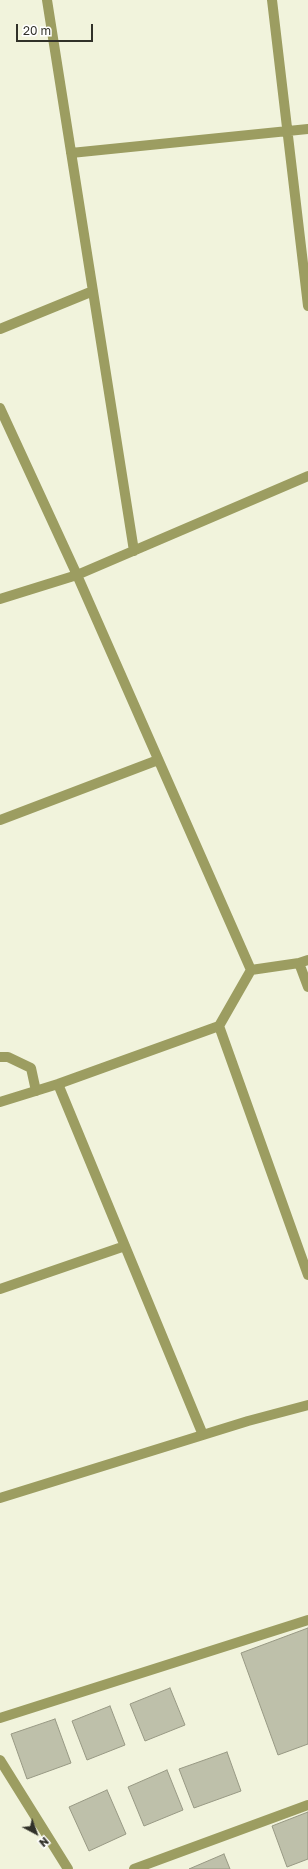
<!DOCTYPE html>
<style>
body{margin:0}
#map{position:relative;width:308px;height:1869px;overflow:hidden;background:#f1f3dc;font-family:"Golos Text",sans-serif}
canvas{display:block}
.north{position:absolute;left:16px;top:1813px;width:40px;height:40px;-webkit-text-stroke:3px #fff;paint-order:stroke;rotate:139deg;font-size:11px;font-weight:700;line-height:16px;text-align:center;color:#313129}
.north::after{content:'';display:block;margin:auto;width:14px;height:18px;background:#313129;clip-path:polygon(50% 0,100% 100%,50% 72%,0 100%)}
.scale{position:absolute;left:16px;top:24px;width:77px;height:18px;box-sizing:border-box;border:2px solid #313129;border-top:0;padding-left:5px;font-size:12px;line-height:14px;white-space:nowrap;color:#313129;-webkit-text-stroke:3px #fff;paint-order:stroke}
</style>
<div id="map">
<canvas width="308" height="1869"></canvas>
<div class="north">N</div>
<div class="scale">20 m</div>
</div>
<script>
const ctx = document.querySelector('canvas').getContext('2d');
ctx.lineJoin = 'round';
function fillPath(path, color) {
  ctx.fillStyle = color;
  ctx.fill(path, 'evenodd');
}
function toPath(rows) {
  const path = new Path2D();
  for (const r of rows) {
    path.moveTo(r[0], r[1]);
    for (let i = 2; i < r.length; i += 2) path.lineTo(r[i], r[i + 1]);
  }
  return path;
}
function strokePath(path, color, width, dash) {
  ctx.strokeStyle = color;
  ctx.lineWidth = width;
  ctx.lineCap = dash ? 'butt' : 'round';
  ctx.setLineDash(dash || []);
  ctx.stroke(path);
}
const building = toPath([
 [308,1628,308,1744,278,1755,241,1653,308,1628],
 [170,1688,185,1725,145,1741,130,1704,170,1688],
 [110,1706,125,1745,87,1760,72,1721,110,1706],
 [55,1719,71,1763,27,1779,11,1734,55,1719],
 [227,1752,241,1791,194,1808,179,1769,227,1752],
 [167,1770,183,1810,144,1826,128,1787,167,1770],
 [107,1790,126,1834,89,1851,69,1807,107,1790],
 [308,1812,308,1859,287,1867,272,1826,308,1812],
 [224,1854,230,1869,189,1869,224,1854]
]);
fillPath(building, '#bec0aa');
strokePath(building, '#989984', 1);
strokePath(toPath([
 [47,0,134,551],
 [272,0,308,306],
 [71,153,308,129],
 [0,329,93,291],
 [0,408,77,575,251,970,299,963,308,960],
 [0,599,77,575,308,476],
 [0,820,158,760],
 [299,963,308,987],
 [219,1026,308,1275],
 [0,1057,8,1057,31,1068,36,1091],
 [58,1084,203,1435],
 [0,1102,58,1084,219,1026,251,970],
 [0,1289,125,1246],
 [0,1498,248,1421,308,1405],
 [0,1718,308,1620],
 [0,1760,68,1869],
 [134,1869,308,1805]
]), '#9c9d61', 10);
</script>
